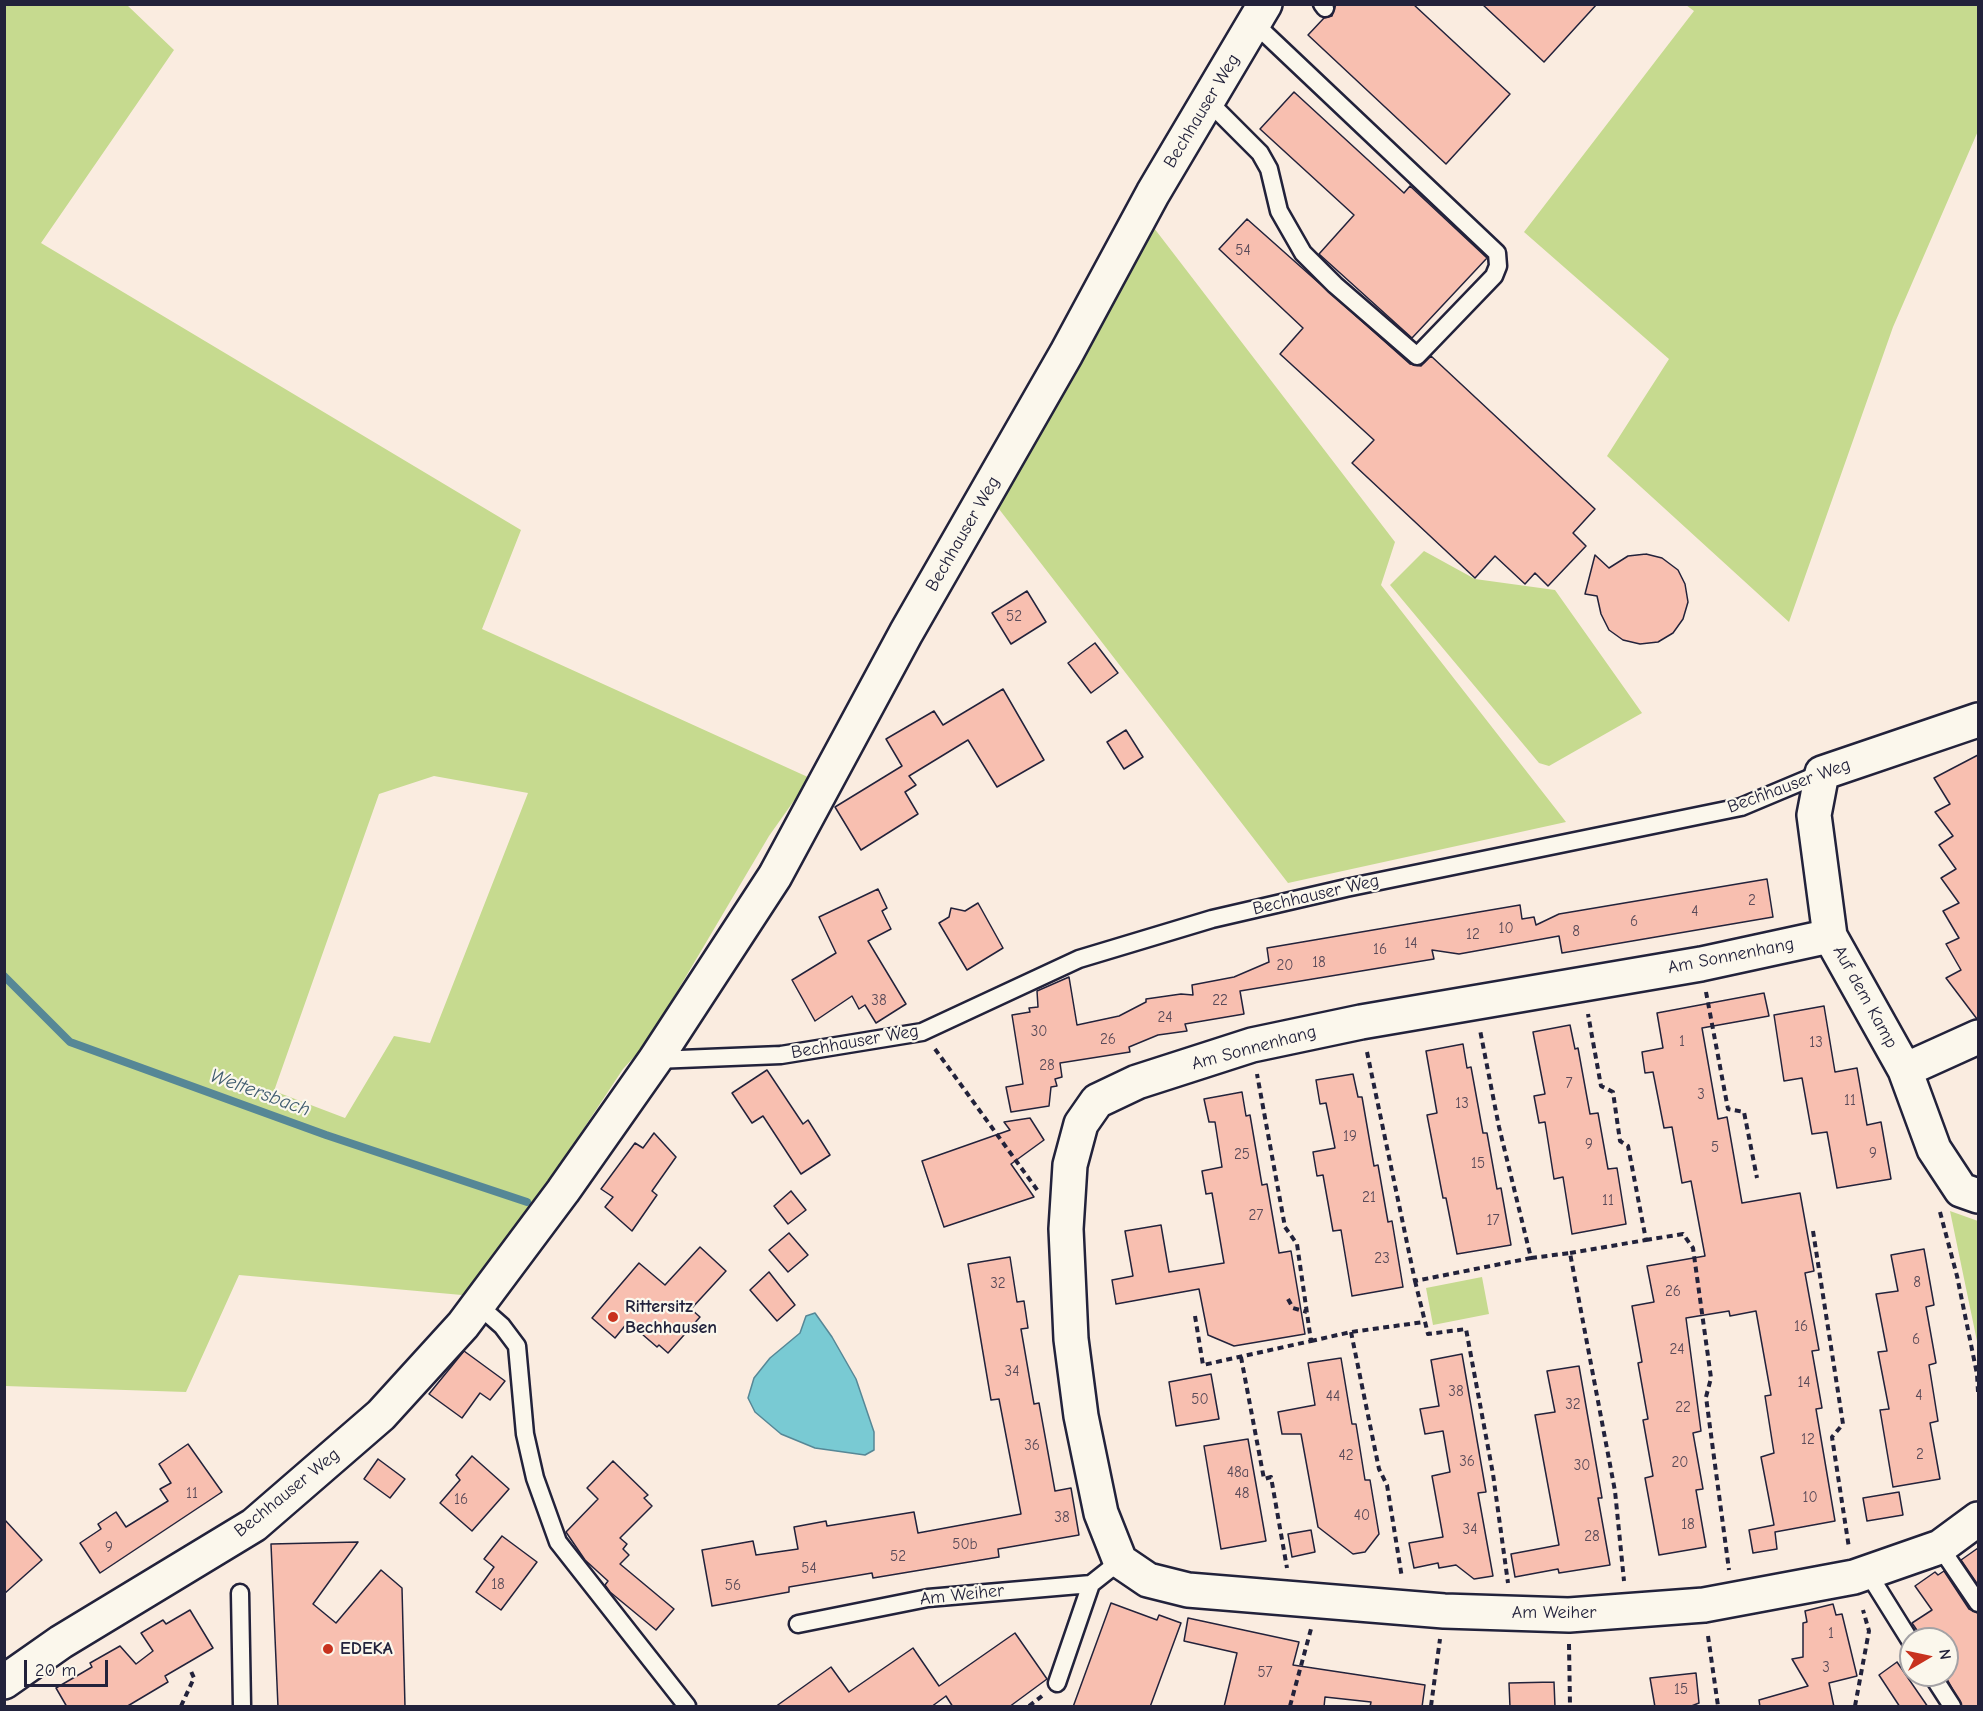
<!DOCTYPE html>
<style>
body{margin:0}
#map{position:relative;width:1983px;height:1711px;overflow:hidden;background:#faece0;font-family:"Comic Neue",sans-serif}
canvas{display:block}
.frame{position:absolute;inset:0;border:6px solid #22223b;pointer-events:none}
.north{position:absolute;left:1899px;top:1627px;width:60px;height:60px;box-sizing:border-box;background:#fbf7ec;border:2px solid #a4a2a5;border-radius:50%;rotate:81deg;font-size:16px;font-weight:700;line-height:24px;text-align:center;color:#22223b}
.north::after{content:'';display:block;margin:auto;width:21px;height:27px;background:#c8321e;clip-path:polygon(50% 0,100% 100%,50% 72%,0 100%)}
.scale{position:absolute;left:24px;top:1660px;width:84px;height:27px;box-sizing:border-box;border:3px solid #22223b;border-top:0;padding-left:8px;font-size:18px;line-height:21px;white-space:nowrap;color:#22223b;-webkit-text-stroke:4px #fbf7ec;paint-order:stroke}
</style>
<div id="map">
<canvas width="1983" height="1711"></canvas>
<div class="frame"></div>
<div class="north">N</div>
<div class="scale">20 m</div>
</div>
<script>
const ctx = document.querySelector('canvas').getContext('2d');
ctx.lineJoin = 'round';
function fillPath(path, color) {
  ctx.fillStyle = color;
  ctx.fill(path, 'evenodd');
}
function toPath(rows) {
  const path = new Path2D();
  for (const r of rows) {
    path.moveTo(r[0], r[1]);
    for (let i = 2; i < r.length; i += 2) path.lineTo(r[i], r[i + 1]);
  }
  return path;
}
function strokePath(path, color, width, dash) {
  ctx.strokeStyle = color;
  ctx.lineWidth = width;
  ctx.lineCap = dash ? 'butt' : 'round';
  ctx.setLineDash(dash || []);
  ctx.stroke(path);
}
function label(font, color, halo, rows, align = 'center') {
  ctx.font = font + ' "Comic Neue",sans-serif';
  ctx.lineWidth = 4.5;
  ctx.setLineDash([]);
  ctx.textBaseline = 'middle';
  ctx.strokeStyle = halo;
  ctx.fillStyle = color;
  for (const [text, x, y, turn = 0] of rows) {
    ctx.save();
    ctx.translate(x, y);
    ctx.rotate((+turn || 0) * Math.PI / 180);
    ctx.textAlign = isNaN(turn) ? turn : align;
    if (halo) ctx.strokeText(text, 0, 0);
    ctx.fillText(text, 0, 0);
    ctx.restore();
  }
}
fillPath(toPath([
 [5,5,127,5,174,50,41,243,521,530,482,629,810,778,769,836,646,1044,623,1069,473,1296,239,1275,186,1392,5,1386],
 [434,776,528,793,430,1043,394,1036,345,1118,274,1091,379,794],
 [1686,5,1978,5,1978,131,1893,327,1789,622,1607,456,1669,359,1524,232,1694,11],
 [1154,228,1395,542,1381,585,1566,822,1288,883,992,500],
 [1424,551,1475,579,1555,590,1642,713,1549,766,1539,763,1390,585],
 [1950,1211,1978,1221,1978,1346],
 [1482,1277,1489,1314,1433,1325,1426,1288]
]), '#c6da8f');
const water = toPath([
 [815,1313,832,1337,856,1379,874,1432,874,1450,865,1455,815,1448,781,1434,755,1412,748,1398,754,1378,770,1358,800,1333,806,1316,815,1313]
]);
fillPath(water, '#79cad3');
strokePath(water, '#568796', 1.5);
strokePath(toPath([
 [4,976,70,1042,326,1135,527,1202]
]), '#568796', 8);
const building = toPath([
 [1336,4,1413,4,1510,94,1446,164,1308,35,1324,18,1332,16,1336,4],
 [1482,4,1597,4,1544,62,1482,4],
 [1294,92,1404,193,1410,186,1487,258,1412,338,1319,254,1354,215,1260,129,1294,92],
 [1247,219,1410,364,1421,366,1431,356,1595,509,1573,533,1586,546,1548,586,1535,573,1525,584,1495,556,1475,578,1352,463,1374,440,1280,354,1303,328,1219,249,1247,219],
 [1646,554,1662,558,1678,570,1685,584,1688,602,1683,619,1673,633,1658,642,1640,644,1623,640,1609,630,1601,614,1597,596,1585,594,1595,555,1609,568,1628,556,1646,554],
 [1027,591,1046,622,1011,644,992,613,1027,591],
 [1095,643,1118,673,1091,693,1068,663,1095,643],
 [1003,689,1044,760,997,787,968,740,909,776,916,785,905,792,918,814,861,850,835,807,902,766,886,739,934,711,943,725,1003,689],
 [1126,730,1143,757,1124,769,1107,742,1126,730],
 [1978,755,1978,1018,1977,1019,1946,978,1961,970,1946,944,1959,938,1943,911,1959,903,1941,878,1956,869,1939,845,1953,836,1935,812,1950,804,1934,778,1978,755],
 [1767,879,1773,917,1562,953,1559,936,1459,954,1432,950,1434,959,1240,991,1244,1014,1185,1024,1187,1031,1158,1035,1129,1047,1130,1052,1060,1063,1062,1077,1055,1079,1057,1086,1051,1087,1049,1106,1011,1112,1006,1087,1023,1084,1012,1015,1030,1012,1029,1008,1038,1007,1037,991,1069,977,1077,1025,1119,1016,1146,1002,1146,999,1181,994,1193,995,1192,985,1234,977,1269,962,1267,948,1520,905,1522,919,1534,917,1536,925,1559,914,1767,879],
 [878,889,887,908,882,911,891,929,868,941,906,1004,876,1023,865,1005,859,1009,852,996,815,1021,792,980,836,953,819,917,878,889],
 [978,903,1003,948,967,970,939,923,949,917,951,908,965,911,978,903],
 [1764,993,1769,1016,1702,1028,1718,1119,1727,1117,1742,1203,1800,1193,1814,1271,1805,1273,1819,1350,1812,1351,1822,1408,1816,1409,1835,1521,1775,1532,1777,1549,1753,1553,1749,1530,1774,1525,1761,1457,1774,1453,1765,1396,1771,1395,1756,1311,1730,1316,1729,1311,1686,1318,1701,1431,1693,1433,1703,1489,1696,1490,1706,1547,1659,1555,1645,1478,1653,1476,1643,1420,1648,1419,1638,1363,1642,1362,1632,1306,1654,1302,1647,1266,1705,1256,1691,1181,1682,1183,1672,1127,1664,1128,1653,1072,1645,1073,1642,1052,1663,1048,1657,1013,1764,993],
 [1824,1006,1835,1072,1857,1068,1867,1125,1881,1122,1891,1179,1837,1188,1827,1132,1812,1134,1802,1078,1784,1081,1774,1015,1824,1006],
 [1570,1025,1575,1049,1578,1048,1590,1114,1598,1113,1608,1169,1617,1168,1626,1224,1572,1234,1563,1177,1554,1179,1545,1122,1539,1123,1534,1096,1545,1094,1533,1032,1570,1025],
 [1463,1044,1467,1068,1471,1067,1483,1133,1487,1133,1497,1189,1501,1188,1511,1245,1457,1254,1446,1198,1443,1198,1427,1115,1437,1113,1426,1051,1463,1044],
 [767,1070,803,1124,808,1120,830,1155,801,1174,763,1116,752,1123,732,1093,767,1070],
 [1353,1074,1358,1097,1362,1097,1374,1166,1378,1165,1388,1222,1392,1221,1403,1287,1352,1296,1341,1230,1333,1231,1323,1175,1317,1176,1313,1152,1335,1148,1326,1103,1320,1104,1316,1080,1353,1074],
 [1242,1092,1246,1116,1250,1115,1262,1185,1267,1184,1279,1253,1291,1251,1305,1334,1234,1346,1208,1335,1199,1289,1116,1304,1112,1280,1133,1276,1125,1231,1161,1225,1169,1272,1224,1263,1212,1193,1206,1194,1202,1171,1222,1167,1215,1122,1209,1122,1204,1099,1242,1092],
 [1030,1118,1044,1140,1011,1164,1034,1197,944,1227,922,1161,1010,1130,1004,1122,1030,1118],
 [654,1133,676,1157,652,1191,657,1195,632,1231,605,1207,613,1197,601,1189,635,1143,643,1148,654,1133],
 [791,1191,806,1210,788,1224,774,1206,791,1191],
 [789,1233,808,1255,788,1272,769,1250,789,1233],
 [700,1247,726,1271,691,1309,700,1317,668,1353,659,1345,657,1347,628,1322,615,1338,592,1318,639,1263,665,1285,700,1247],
 [1924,1249,1934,1305,1926,1307,1936,1363,1929,1365,1938,1421,1930,1423,1940,1479,1893,1487,1880,1410,1889,1409,1878,1352,1887,1351,1876,1294,1898,1291,1891,1255,1924,1249],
 [1010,1257,1017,1302,1024,1301,1028,1328,1021,1329,1034,1404,1039,1403,1055,1491,1071,1488,1079,1535,998,1549,999,1557,873,1578,872,1573,789,1587,789,1592,712,1606,702,1550,753,1541,756,1555,798,1549,794,1527,826,1521,827,1526,914,1512,918,1533,1021,1514,999,1399,991,1400,968,1264,1010,1257],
 [769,1272,795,1305,777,1321,750,1290,769,1272],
 [464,1351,505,1381,490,1400,480,1393,462,1418,429,1394,464,1351],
 [1462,1354,1486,1492,1478,1493,1493,1576,1474,1579,1456,1565,1439,1568,1438,1563,1414,1568,1409,1543,1443,1537,1432,1476,1450,1472,1443,1431,1425,1434,1420,1409,1439,1406,1431,1360,1462,1354],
 [1341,1358,1352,1424,1356,1424,1365,1480,1370,1480,1379,1534,1365,1552,1353,1554,1318,1527,1301,1434,1282,1434,1278,1412,1315,1405,1308,1363,1341,1358],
 [1579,1366,1602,1498,1598,1498,1610,1565,1559,1573,1558,1569,1515,1577,1511,1554,1559,1545,1535,1415,1555,1412,1547,1371,1579,1366],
 [1211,1374,1219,1419,1176,1426,1169,1382,1211,1374],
 [1248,1439,1266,1541,1221,1549,1204,1446,1248,1439],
 [188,1444,222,1492,100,1573,80,1543,101,1529,98,1524,116,1512,126,1527,168,1501,160,1489,171,1483,159,1464,188,1444],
 [472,1456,509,1489,472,1531,440,1503,460,1480,456,1475,472,1456],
 [378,1459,405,1479,390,1498,364,1479,378,1459],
 [613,1461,648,1495,644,1498,652,1506,620,1538,627,1544,623,1549,629,1555,620,1564,674,1609,656,1630,610,1592,605,1585,608,1581,585,1560,566,1532,598,1499,587,1488,613,1461],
 [1899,1492,1903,1515,1867,1521,1863,1498,1899,1492],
 [4,1519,42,1560,4,1594,4,1519],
 [1311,1530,1315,1552,1292,1557,1288,1534,1311,1530],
 [502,1536,537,1562,501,1610,476,1592,494,1567,484,1559,502,1536],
 [358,1542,313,1604,336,1623,381,1570,402,1588,405,1707,278,1707,271,1544,358,1542],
 [1978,1548,1978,1585,1961,1560,1978,1548],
 [1944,1571,1969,1609,1978,1613,1978,1707,1962,1707,1947,1679,1947,1639,1923,1639,1912,1623,1932,1610,1915,1586,1935,1572,1938,1575,1944,1571],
 [1111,1603,1157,1620,1159,1615,1181,1623,1150,1707,1073,1707,1111,1603],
 [1833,1604,1836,1615,1842,1614,1857,1676,1829,1683,1834,1707,1760,1707,1759,1700,1808,1686,1792,1659,1803,1657,1803,1623,1807,1622,1805,1611,1833,1604],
 [190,1610,213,1648,165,1676,168,1682,126,1707,67,1707,56,1688,92,1667,90,1663,120,1646,136,1664,153,1651,141,1633,163,1620,166,1624,190,1610],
 [1188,1618,1299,1642,1293,1665,1425,1685,1422,1707,1370,1707,1371,1702,1325,1697,1324,1707,1224,1707,1237,1653,1184,1641,1188,1618],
 [1015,1633,1047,1679,1009,1707,953,1707,946,1696,931,1707,775,1707,831,1667,849,1692,913,1648,939,1686,1015,1633],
 [1897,1662,1928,1707,1900,1707,1879,1675,1897,1662],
 [1696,1673,1699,1703,1689,1707,1655,1707,1650,1678,1696,1673],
 [1554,1682,1555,1707,1510,1707,1509,1683,1554,1682]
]);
fillPath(building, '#f8bfb0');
strokePath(building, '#22223b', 1.5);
const service = toPath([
 [1322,4,1325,8],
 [1208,101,1260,153,1269,169,1279,211,1303,253,1335,285,1417,356,1494,276,1498,266,1497,253,1254,23],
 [655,1060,781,1055,922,1032,1079,959,1212,919,1346,888,1741,807,1822,773],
 [477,1304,502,1326,517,1346,525,1434,535,1478,558,1542,687,1706],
 [1940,1547,1978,1603],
 [1868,1573,1911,1642],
 [240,1593,242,1706],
 [798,1624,928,1598,1091,1584,1120,1561],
 [1932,1675,1952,1706],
 [1057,1683,1091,1584]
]);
const minor = toPath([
 [1978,720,1822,773,1814,815,1830,936,1905,1070,1934,1149,1961,1190,1978,1196],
 [1830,936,1701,964,1361,1022,1252,1045,1137,1082,1097,1101,1081,1124,1070,1165,1066,1229,1071,1339,1081,1416,1101,1513,1120,1561,1148,1580,1188,1590,1444,1611,1569,1615,1704,1605,1854,1577,1940,1547,1978,1519],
 [1905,1070,1978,1037],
 [4,1682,61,1642,254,1525,381,1415,463,1325,563,1191,655,1060,775,876,906,633,1066,354,1153,193,1265,4]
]);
strokePath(service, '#22223b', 21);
strokePath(minor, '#22223b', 38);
strokePath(toPath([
 [1706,992,1728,1109,1744,1112,1757,1178],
 [935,1049,1038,1191],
 [1367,1052,1415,1281,1531,1258,1499,1127,1480,1030],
 [1940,1212,1957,1276,1977,1374,1978,1392],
 [1813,1231,1843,1424,1832,1437,1849,1548],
 [1646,1240,1683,1234,1693,1248,1711,1378,1706,1397,1729,1570],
 [1570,1253,1646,1240,1628,1146,1620,1141,1613,1092,1601,1086,1588,1014],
 [1531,1258,1570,1253,1615,1491,1624,1581],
 [1415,1281,1428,1334,1466,1329,1493,1474,1508,1583],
 [1288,1299,1293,1308,1307,1312],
 [1195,1316,1203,1365,1311,1341,1297,1244,1285,1227,1257,1074],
 [1351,1332,1379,1469,1387,1485,1402,1578],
 [1311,1341,1351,1332,1424,1322],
 [1241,1357,1264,1479,1271,1477,1287,1568],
 [1708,1636,1718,1706],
 [1569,1644,1570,1706],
 [181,1706,194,1678,190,1669],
 [1029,1706,1042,1696],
 [1290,1706,1311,1629],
 [1431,1706,1440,1639],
 [1855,1706,1869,1631,1863,1610]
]), '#22223b', 4, [6, 4.5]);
strokePath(service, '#fbf7ec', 16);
strokePath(minor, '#fbf7ec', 33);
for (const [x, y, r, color] of [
 [613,1317,6,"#c8321e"],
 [328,1649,6,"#c8321e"]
]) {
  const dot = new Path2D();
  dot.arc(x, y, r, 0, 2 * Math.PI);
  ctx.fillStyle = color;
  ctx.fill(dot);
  strokePath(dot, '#fbf7ec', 2);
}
label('15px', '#584958', null, [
 ["54",1243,251],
 ["52",1014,617],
 ["2",1752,901],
 ["4",1695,912],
 ["6",1634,922],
 ["10",1506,929],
 ["8",1576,932],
 ["12",1473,935],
 ["14",1411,944],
 ["16",1380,950],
 ["18",1319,963],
 ["20",1285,966],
 ["38",879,1001],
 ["22",1220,1001],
 ["24",1165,1018],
 ["30",1039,1032],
 ["26",1108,1040],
 ["1",1682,1042],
 ["13",1816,1043],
 ["28",1047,1066],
 ["7",1569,1084],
 ["3",1701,1095],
 ["11",1850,1101],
 ["13",1462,1104],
 ["19",1350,1137],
 ["9",1589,1145],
 ["5",1715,1148],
 ["9",1873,1154],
 ["25",1242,1155],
 ["15",1478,1164],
 ["21",1369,1198],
 ["11",1608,1201],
 ["27",1256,1216],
 ["17",1493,1221],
 ["23",1382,1259],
 ["8",1917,1283],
 ["32",998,1284],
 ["26",1673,1292],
 ["16",1801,1327],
 ["6",1916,1340],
 ["24",1677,1350],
 ["34",1012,1372],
 ["14",1804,1383],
 ["38",1456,1392],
 ["4",1919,1396],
 ["44",1333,1397],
 ["50",1200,1400],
 ["32",1573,1405],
 ["22",1683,1408],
 ["12",1808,1440],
 ["36",1032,1446],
 ["2",1920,1455],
 ["42",1346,1456],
 ["36",1467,1462],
 ["20",1680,1463],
 ["30",1582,1466],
 ["48a",1238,1473],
 ["11",192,1494],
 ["48",1242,1494],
 ["10",1810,1498],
 ["16",461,1500],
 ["40",1362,1516],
 ["38",1062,1518],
 ["18",1688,1525],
 ["34",1470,1530],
 ["28",1592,1537],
 ["50b",965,1545],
 ["9",109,1548],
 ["52",898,1557],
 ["54",809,1569],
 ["18",498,1585],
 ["56",733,1586],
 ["1",1831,1634],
 ["3",1826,1668],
 ["57",1265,1673],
 ["15",1681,1690]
]);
label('18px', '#22223b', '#fbf7ec', [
 ["Bechhauser Weg",1202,111,-59],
 ["Bechhauser Weg",963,534,-60],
 ["Bechhauser Weg",1789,786,-20],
 ["Bechhauser Weg",1316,895,-13],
 ["Am Sonnenhang",1731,956,-11],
 ["Auf dem Kamp",1865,997,61],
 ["Bechhauser Weg",855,1042,-10],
 ["Am Sonnenhang",1254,1048,-15],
 ["Bechhauser Weg",287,1493,-39],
 ["Am Weiher",962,1595,-6],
 ["Am Weiher",1554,1613]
]);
label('bold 18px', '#22223b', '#fbf7ec', [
 ["Rittersitz",625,1307],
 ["Bechhausen",625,1328],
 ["EDEKA",340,1649]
], 'left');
label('italic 20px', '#405d70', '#fbf7ec', [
 ["Weltersbach",260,1093,20]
]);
</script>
